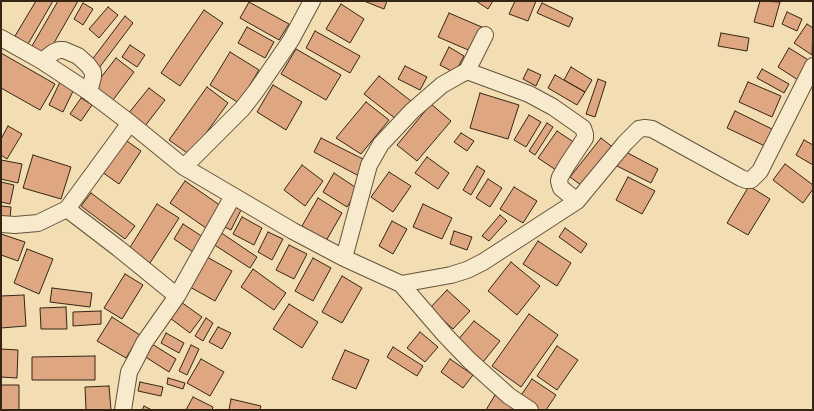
<!DOCTYPE html>
<style>
body{margin:0}
#map{position:relative;width:814px;height:411px;overflow:hidden;background:#f2deb2;font-family:Alegreya,serif}
canvas{display:block}
.frame{position:absolute;inset:0;border:2px solid #362515;pointer-events:none}
</style>
<div id="map">
<canvas width="814" height="411"></canvas>
<div class="frame"></div>
</div>
<script>
const ctx = document.querySelector('canvas').getContext('2d');
ctx.lineJoin = 'round';
function fillPath(path, color) {
  ctx.fillStyle = color;
  ctx.fill(path, 'evenodd');
}
function toPath(rows) {
  const path = new Path2D();
  for (const r of rows) {
    path.moveTo(r[0], r[1]);
    for (let i = 2; i < r.length; i += 2) path.lineTo(r[i], r[i + 1]);
  }
  return path;
}
function strokePath(path, color, width, dash) {
  ctx.strokeStyle = color;
  ctx.lineWidth = width;
  ctx.lineCap = dash ? 'butt' : 'round';
  ctx.setLineDash(dash || []);
  ctx.stroke(path);
}
const building = toPath([
 [36,1,53,1,28,44,15,36,36,1],
 [58,1,78,1,47,55,32,46,58,1],
 [364,1,387,1,384,9,364,1],
 [476,1,493,1,488,9,476,1],
 [515,1,536,1,528,21,509,14,515,1],
 [760,1,780,2,773,27,754,22,760,1],
 [249,2,289,24,279,40,240,18,249,2],
 [83,3,93,9,83,25,74,19,83,3],
 [542,3,573,18,569,27,537,13,542,3],
 [341,4,364,19,350,43,326,29,341,4],
 [108,7,118,15,99,38,89,29,108,7],
 [204,10,223,23,180,86,161,73,204,10],
 [787,12,802,19,797,31,782,24,787,12],
 [449,13,484,28,473,52,438,37,449,13],
 [125,16,133,23,99,68,91,61,125,16],
 [807,24,813,28,812,55,794,43,807,24],
 [247,27,274,42,265,58,238,43,247,27],
 [315,31,360,56,350,73,306,48,315,31],
 [721,33,749,38,747,51,718,46,721,33],
 [130,45,145,55,137,67,122,57,130,45],
 [449,47,464,56,455,73,440,65,449,47],
 [789,48,810,61,798,80,778,67,789,48],
 [296,49,341,75,326,100,281,74,296,49],
 [230,52,259,70,239,103,210,85,230,52],
 [1,53,55,84,40,110,1,88,1,53],
 [116,58,134,72,110,104,92,89,116,58],
 [405,66,427,77,420,90,398,79,405,66],
 [571,67,592,80,585,92,564,80,571,67],
 [528,69,541,75,536,86,523,79,528,69],
 [762,69,789,84,784,93,757,78,762,69],
 [555,75,585,92,577,105,548,88,555,75],
 [379,76,411,101,396,119,364,94,379,76],
 [598,79,606,82,595,117,586,114,598,79],
 [60,82,74,89,63,112,49,105,60,82],
 [748,82,781,96,772,117,739,102,748,82],
 [273,85,302,102,286,130,257,112,273,85],
 [207,87,228,103,190,155,169,140,207,87],
 [149,88,165,100,145,126,128,114,149,88],
 [480,93,519,105,508,139,470,128,480,93],
 [81,98,92,105,81,121,70,114,81,98],
 [366,102,389,120,361,154,336,138,366,102],
 [431,104,451,121,417,161,397,145,431,104],
 [735,111,776,131,767,147,727,128,735,111],
 [529,115,541,122,526,147,514,140,529,115],
 [547,123,553,127,535,155,529,151,547,123],
 [8,126,22,134,7,159,1,155,1,139,8,126],
 [557,131,578,145,559,172,538,158,557,131],
 [461,133,474,141,467,151,454,142,461,133],
 [321,138,367,161,359,176,314,152,321,138],
 [601,138,615,149,585,188,570,177,601,138],
 [124,139,141,151,119,184,102,172,124,139],
 [804,140,813,145,813,165,796,155,804,140],
 [624,151,658,169,651,183,617,166,624,151],
 [33,155,71,167,61,199,23,188,33,155],
 [427,157,449,173,438,189,415,173,427,157],
 [1,160,22,164,18,183,1,179,1,160],
 [785,164,813,185,813,189,803,203,773,180,785,164],
 [302,165,323,181,305,206,284,190,302,165],
 [477,166,485,171,471,195,463,190,477,166],
 [389,172,411,186,393,212,371,197,389,172],
 [334,173,358,189,347,207,323,192,334,173],
 [628,177,655,191,642,214,616,200,628,177],
 [488,179,502,188,490,207,476,198,488,179],
 [185,181,221,206,206,228,170,203,185,181],
 [1,182,14,185,10,204,1,202,1,182],
 [749,186,770,199,748,235,727,223,749,186],
 [514,187,537,201,523,223,500,209,514,187],
 [91,193,135,226,125,239,81,206,91,193],
 [318,198,342,213,326,241,302,226,318,198],
 [157,204,179,218,150,263,129,249,157,204],
 [423,204,452,218,442,239,413,227,423,204],
 [232,205,241,210,231,230,221,225,232,205],
 [1,206,11,207,10,220,1,219,1,206],
 [500,215,507,221,489,241,482,236,500,215],
 [242,217,262,228,254,245,233,234,242,217],
 [392,221,407,229,393,254,379,246,392,221],
 [183,224,203,237,193,252,174,239,183,224],
 [565,228,587,244,581,253,559,237,565,228],
 [454,231,472,237,467,250,450,244,454,231],
 [220,232,257,257,250,268,213,244,220,232],
 [268,232,283,239,272,260,258,252,268,232],
 [1,234,25,242,18,261,1,255,1,234],
 [538,241,571,263,557,286,523,264,538,241],
 [289,245,307,254,294,279,276,270,289,245],
 [27,249,53,259,39,294,14,283,27,249],
 [207,257,232,271,215,301,190,287,207,257],
 [313,258,331,268,313,301,295,291,313,258],
 [511,262,540,286,517,315,488,291,511,262],
 [253,269,286,293,274,310,241,287,253,269],
 [125,274,143,285,122,319,104,308,125,274],
 [342,276,362,288,342,323,322,312,342,276],
 [52,288,92,293,90,307,50,302,52,288],
 [447,290,470,311,453,329,430,308,447,290],
 [24,295,26,326,1,328,1,296,24,295],
 [181,302,202,317,190,333,170,318,181,302],
 [289,304,318,322,302,348,273,329,289,304],
 [66,307,67,329,41,329,40,308,66,307],
 [101,311,101,324,73,326,73,312,101,311],
 [529,314,558,335,521,387,492,366,529,314],
 [112,317,140,335,126,358,97,341,112,317],
 [206,318,213,323,203,341,195,336,206,318],
 [474,321,500,341,483,362,457,341,474,321],
 [218,327,231,333,222,349,209,342,218,327],
 [420,332,438,347,425,362,407,348,420,332],
 [166,333,184,343,179,353,161,343,166,333],
 [152,344,176,359,169,372,144,356,152,344],
 [191,345,199,349,187,375,179,371,191,345],
 [557,346,578,360,557,390,537,376,557,346],
 [393,347,423,366,417,376,387,357,393,347],
 [1,349,18,350,17,378,1,377,1,349],
 [345,350,369,360,356,389,332,379,345,350],
 [95,356,95,380,32,380,32,357,95,356],
 [201,359,224,372,210,396,187,383,201,359],
 [450,359,473,375,463,388,441,372,450,359],
 [168,378,185,383,183,389,167,384,168,378],
 [532,379,556,395,546,410,539,410,520,397,532,379],
 [140,382,163,387,161,396,138,391,140,382],
 [1,385,19,385,19,410,1,410,1,385],
 [109,386,111,410,86,410,85,387,109,386],
 [495,395,514,407,513,410,486,410,495,395],
 [193,397,213,407,212,410,186,410,193,397],
 [231,399,261,406,260,410,229,410,231,399],
 [144,406,152,410,142,410,144,406]
]);
fillPath(building, '#dea781');
strokePath(building, '#362515', 1);
const street = toPath([
 [1,38,42,61,89,92,130,123],
 [42,61,54,52,59,50,64,50,78,56,88,65,93,72,93,77,89,92],
 [467,71,529,94,553,107,583,128,585,134,585,138,567,165,560,177,559,181,560,185,561,188,577,201],
 [184,167,242,109,256,91,291,40,312,1],
 [67,209,118,248,177,296],
 [1,224,15,225,38,223,67,209,130,123,184,167,293,231,344,258,401,284,451,275,467,270,483,262,577,201,625,143,639,129,645,128,652,129,741,178,746,180,751,180,760,171,813,66],
 [344,258,369,165,381,144,412,111,442,85,456,77,467,71,485,35],
 [401,284,445,335,469,360,509,396,530,410],
 [123,410,129,372,136,359,144,343,177,296,233,196]
]);
strokePath(street, '#65533c', 18);
strokePath(street, '#f7eacd', 16);
</script>
